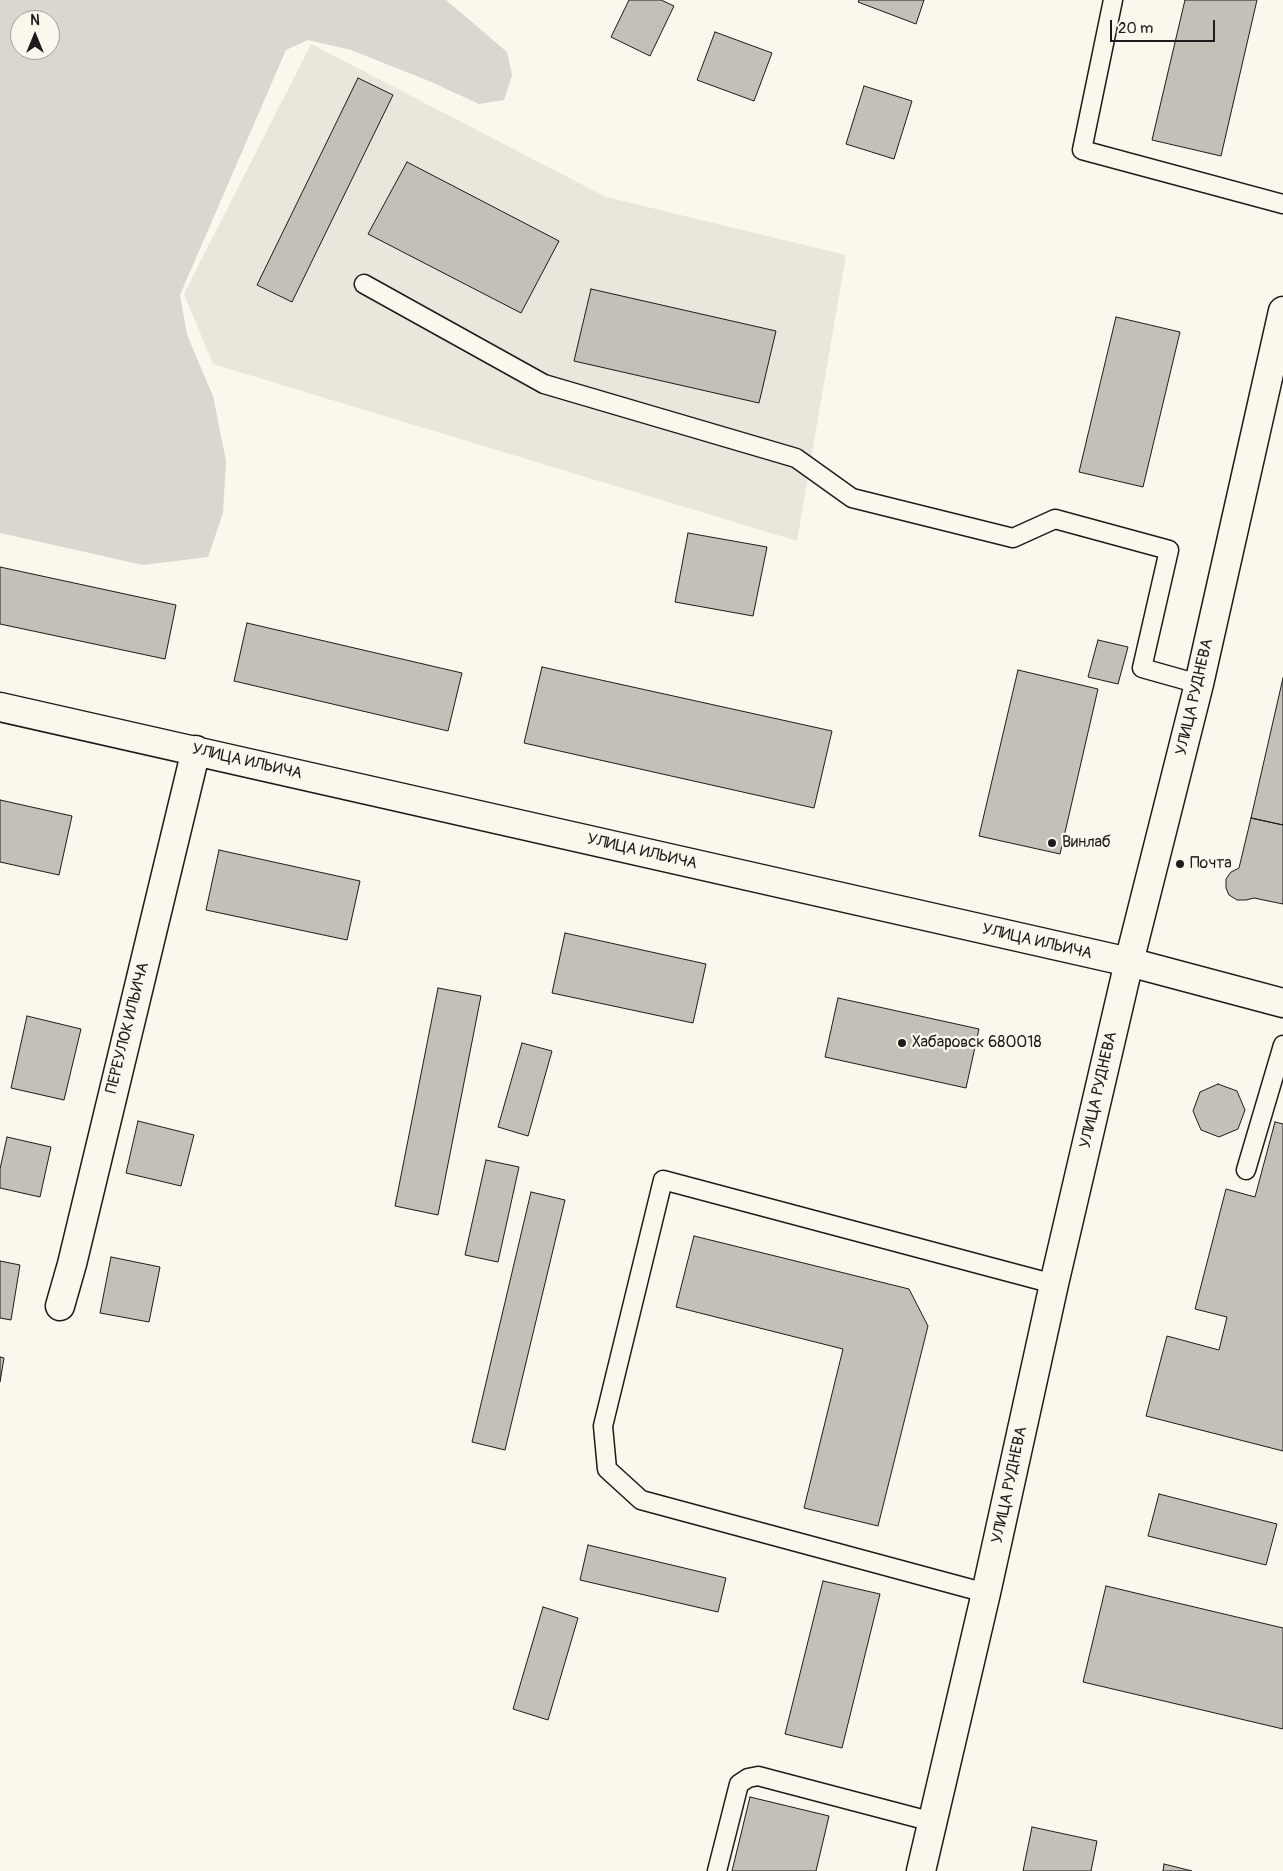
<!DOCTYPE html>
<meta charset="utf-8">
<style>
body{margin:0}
#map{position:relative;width:1283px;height:1871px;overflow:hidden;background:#fbf7ec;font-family:Pangolin,sans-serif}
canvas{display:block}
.north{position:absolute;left:10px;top:10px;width:50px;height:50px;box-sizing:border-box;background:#fbf7ec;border:1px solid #a29f99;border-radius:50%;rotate:0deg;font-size:14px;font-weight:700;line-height:20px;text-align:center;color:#1c1c1c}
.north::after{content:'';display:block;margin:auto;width:18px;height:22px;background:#1c1c1c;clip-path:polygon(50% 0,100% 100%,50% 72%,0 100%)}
.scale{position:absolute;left:1110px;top:20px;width:105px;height:22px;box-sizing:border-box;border:2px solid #1c1c1c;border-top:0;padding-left:6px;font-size:15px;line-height:18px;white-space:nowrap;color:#1c1c1c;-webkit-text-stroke:4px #fbf7ec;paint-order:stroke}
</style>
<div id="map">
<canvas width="1283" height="1871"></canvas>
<div class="north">N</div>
<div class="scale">20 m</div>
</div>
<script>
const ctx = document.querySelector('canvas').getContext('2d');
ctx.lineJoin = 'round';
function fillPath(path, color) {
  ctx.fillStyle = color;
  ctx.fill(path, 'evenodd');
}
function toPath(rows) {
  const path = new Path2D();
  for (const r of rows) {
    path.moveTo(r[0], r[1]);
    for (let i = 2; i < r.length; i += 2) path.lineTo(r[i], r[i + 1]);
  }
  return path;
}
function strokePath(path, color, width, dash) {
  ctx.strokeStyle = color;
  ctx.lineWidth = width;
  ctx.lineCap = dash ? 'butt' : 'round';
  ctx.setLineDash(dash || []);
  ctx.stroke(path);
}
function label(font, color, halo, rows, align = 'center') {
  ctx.font = font + ' Pangolin,sans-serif';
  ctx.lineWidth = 4.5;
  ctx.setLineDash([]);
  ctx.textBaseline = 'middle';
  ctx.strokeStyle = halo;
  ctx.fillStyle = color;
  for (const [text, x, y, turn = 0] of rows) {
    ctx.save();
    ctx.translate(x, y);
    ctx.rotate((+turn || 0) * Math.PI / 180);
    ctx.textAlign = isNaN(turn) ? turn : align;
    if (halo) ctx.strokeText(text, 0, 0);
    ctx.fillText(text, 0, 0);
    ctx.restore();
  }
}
fillPath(toPath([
 [311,44,606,197,846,255,797,541,213,364,184,294]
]), '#eae6dc');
fillPath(toPath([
 [0,0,446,0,507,52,512,75,504,100,479,104,429,81,351,50,308,40,286,50,180,295,187,335,213,396,226,461,223,513,208,557,143,565,0,533],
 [20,20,50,20,50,50,20,50]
]), '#dad7ce');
const building = toPath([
 [629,0,661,0,674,6,650,56,611,37,629,0],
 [859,0,924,0,916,24,858,2,859,0],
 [1185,0,1257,0,1221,156,1152,140,1185,0],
 [715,32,772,53,754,101,697,80,715,32],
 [358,78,393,95,292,302,257,285,358,78],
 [864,86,912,101,894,159,846,144,864,86],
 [407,162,559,241,521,313,368,234,407,162],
 [591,289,776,331,759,403,574,361,591,289],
 [1116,317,1180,332,1143,487,1079,472,1116,317],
 [688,533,767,547,753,616,675,602,688,533],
 [0,567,176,605,165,659,0,624,0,567],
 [247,623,462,673,448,731,234,681,247,623],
 [1098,640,1128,647,1118,684,1088,677,1098,640],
 [542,667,832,731,814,808,524,743,542,667],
 [1018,670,1098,689,1060,854,979,836,1018,670],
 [1283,678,1283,825,1251,818,1283,678],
 [0,800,72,816,59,875,0,862,0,800],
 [1251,818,1283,825,1283,904,1254,898,1246,900,1237,900,1229,895,1226,888,1226,879,1231,872,1239,868,1251,818],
 [219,850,360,881,347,940,206,910,219,850],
 [565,933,706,964,693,1023,552,993,565,933],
 [438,988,481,996,438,1215,395,1206,438,988],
 [838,998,979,1029,966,1088,825,1057,838,998],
 [27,1016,81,1029,64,1100,11,1088,27,1016],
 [522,1043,552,1051,528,1136,498,1127,522,1043],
 [1218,1084,1237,1091,1245,1110,1238,1129,1219,1137,1201,1130,1193,1111,1200,1092,1218,1084],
 [138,1121,194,1135,181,1186,126,1173,138,1121],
 [1275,1122,1283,1124,1283,1451,1146,1416,1167,1336,1219,1350,1227,1317,1195,1309,1226,1189,1255,1197,1275,1122],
 [7,1137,51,1147,40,1197,0,1188,0,1169,7,1137],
 [486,1160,519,1167,498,1262,465,1255,486,1160],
 [531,1192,565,1200,505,1450,472,1442,531,1192],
 [694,1236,909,1289,928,1326,878,1526,804,1508,843,1349,676,1307,694,1236],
 [111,1257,160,1267,149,1322,100,1313,111,1257],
 [0,1261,20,1265,11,1320,0,1318,0,1261],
 [0,1357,4,1358,0,1382,0,1357],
 [1159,1494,1277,1524,1266,1565,1148,1536,1159,1494],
 [588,1545,726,1578,718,1612,580,1580,588,1545],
 [823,1581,880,1594,842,1748,785,1734,823,1581],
 [1106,1586,1283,1628,1283,1729,1083,1682,1106,1586],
 [543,1607,578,1618,548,1720,513,1709,543,1607],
 [750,1797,829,1816,816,1871,732,1871,750,1797],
 [1032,1827,1097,1841,1091,1871,1023,1871,1032,1827],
 [1164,1864,1192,1871,1163,1871,1164,1864]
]);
fillPath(building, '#c3c0b8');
strokePath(building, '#1c1c1c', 1);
const lane = toPath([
 [1113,0,1082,150,1283,204],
 [364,284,544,384,796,458,852,498,1013,538,1055,519,1169,550,1142,668,1199,684],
 [1246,1170,1283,1045],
 [986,1593,641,1500,607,1469,603,1426,663,1180,1054,1284],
 [717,1871,739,1784,748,1778,758,1776,933,1822]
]);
const street = toPath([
 [0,707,1129,962,1283,1003],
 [60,1306,72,1264,196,750]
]);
const secondary = toPath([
 [921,1871,986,1593,1054,1284,1129,962,1199,684,1283,311]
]);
strokePath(lane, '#1c1c1c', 21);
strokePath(street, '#1c1c1c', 31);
strokePath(secondary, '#1c1c1c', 31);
strokePath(lane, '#fbf7ec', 18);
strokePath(street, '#fbf7ec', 28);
strokePath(secondary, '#fbf7ec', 28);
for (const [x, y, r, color] of [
 [1052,843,5,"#1c1c1c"],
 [1180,864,5,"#1c1c1c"],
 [902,1043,5,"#1c1c1c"]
]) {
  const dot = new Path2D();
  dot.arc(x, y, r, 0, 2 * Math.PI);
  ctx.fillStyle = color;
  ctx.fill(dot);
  strokePath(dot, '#fbf7ec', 2);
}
label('16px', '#1c1c1c', '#fbf7ec', [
 ["УЛИЦА РУДНЕВА",1195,697,-77],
 ["УЛИЦА ИЛЬИЧА",247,762,13],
 ["УЛИЦА ИЛЬИЧА",642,852,13],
 ["УЛИЦА ИЛЬИЧА",1037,942,13],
 ["ПЕРЕУЛОК ИЛЬИЧА",128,1028,-76],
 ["УЛИЦА РУДНЕВА",1099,1090,-77],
 ["УЛИЦА РУДНЕВА",1010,1485,-78]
]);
label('16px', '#1c1c1c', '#fbf7ec', [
 ["Винлаб",1062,843],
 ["Почта",1190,864],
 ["Хабаровск 680018",912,1043]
], 'left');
</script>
